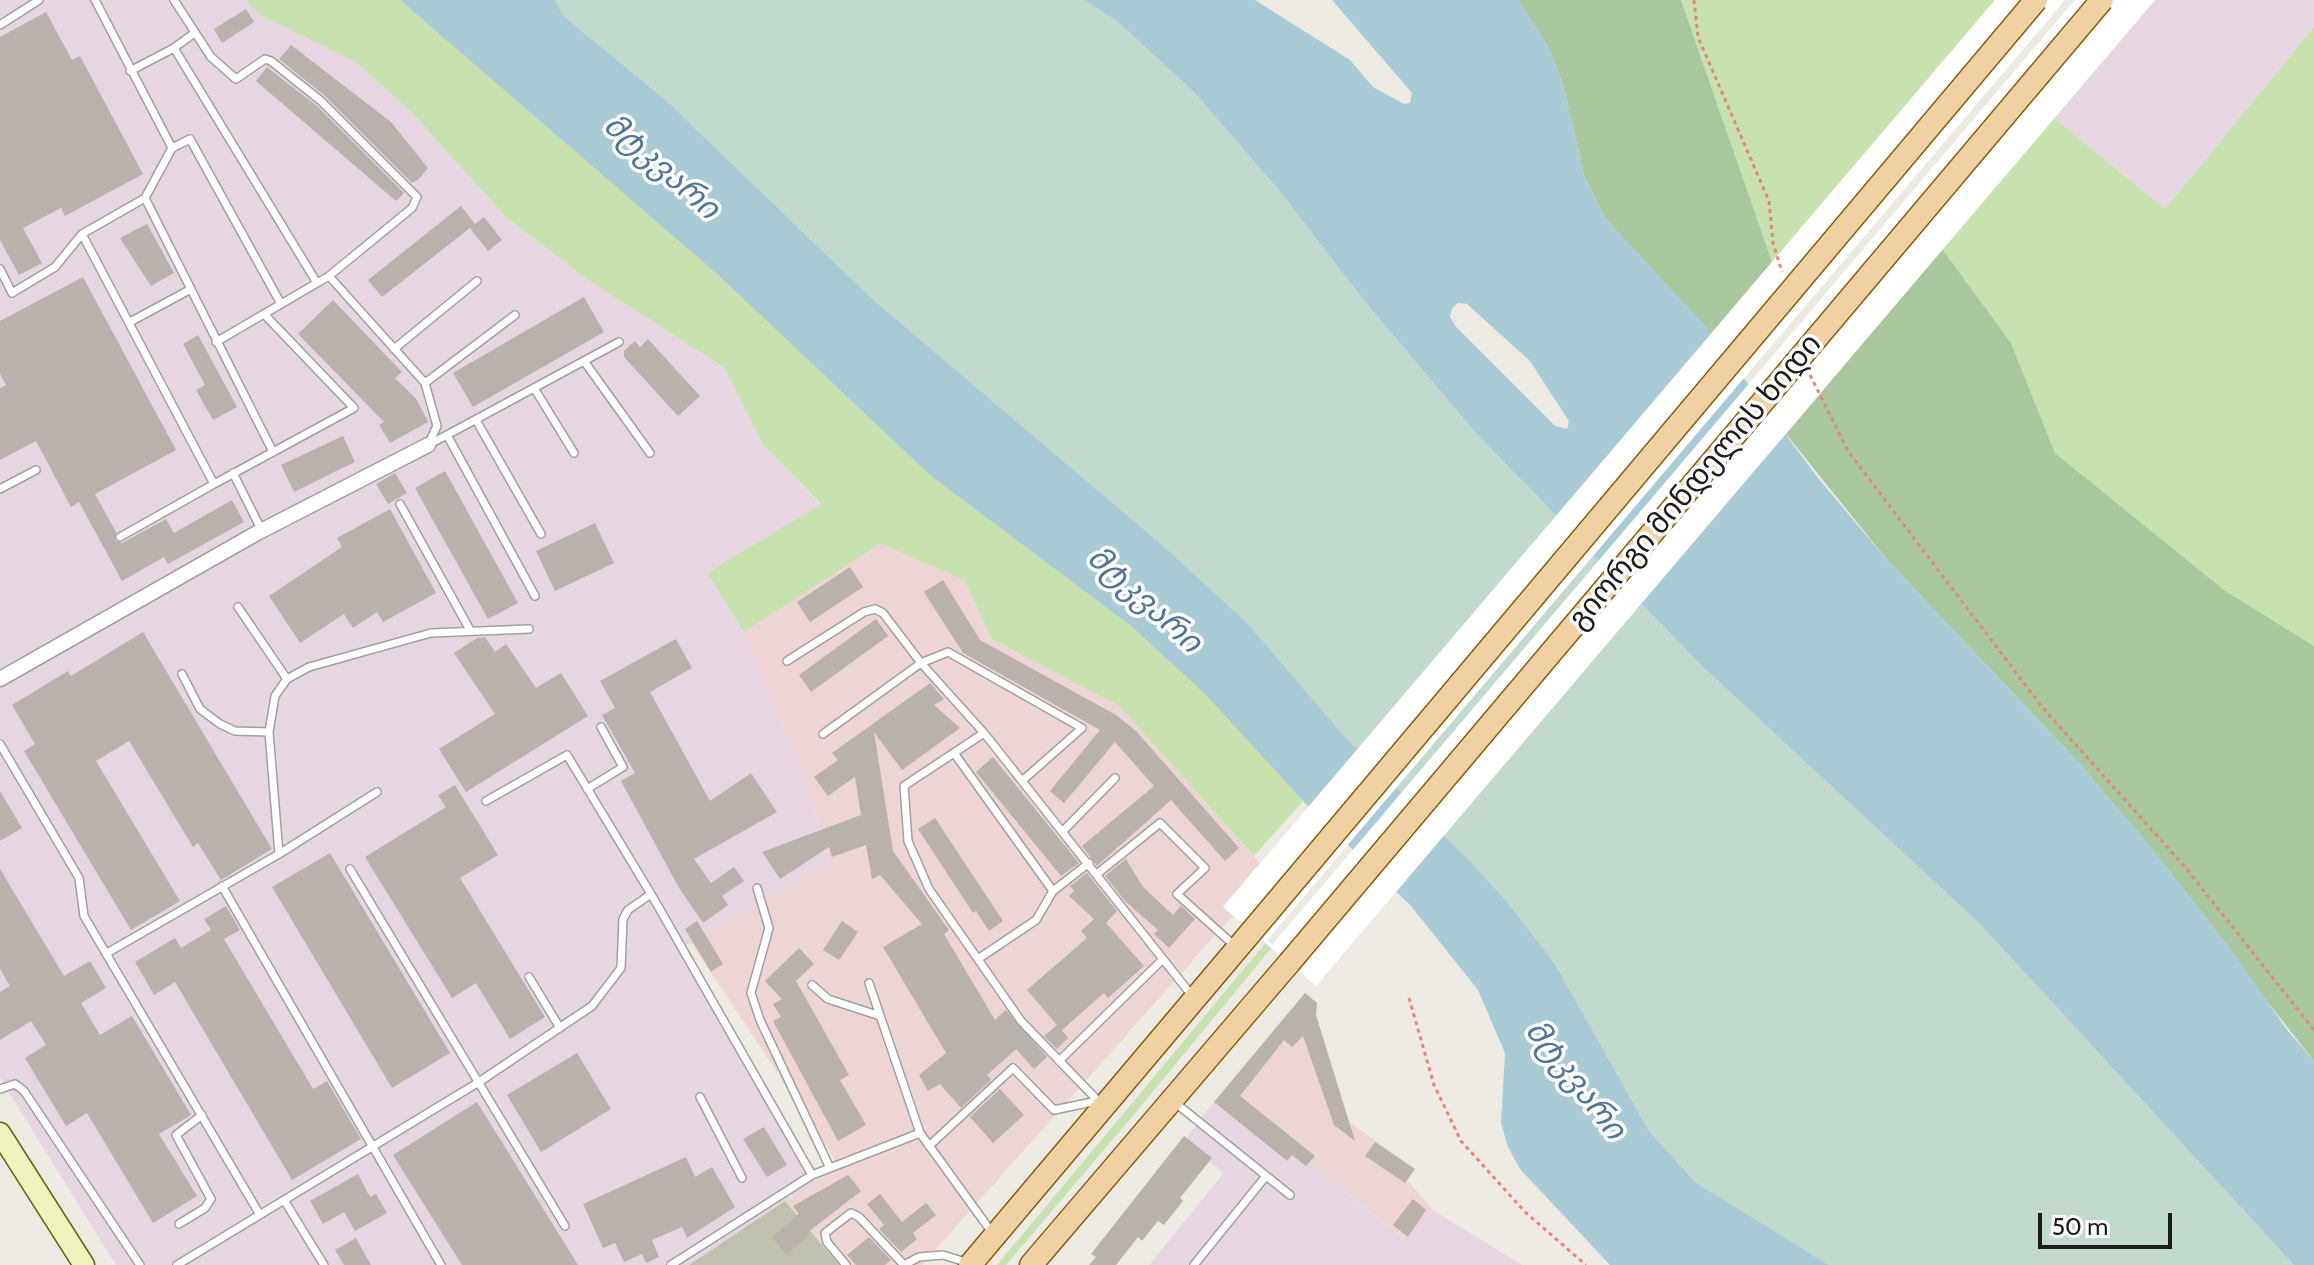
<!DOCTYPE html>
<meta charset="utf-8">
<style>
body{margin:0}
#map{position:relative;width:2314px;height:1265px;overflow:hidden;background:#edeae3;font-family:Cabin,sans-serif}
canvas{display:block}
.scale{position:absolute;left:2038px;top:1213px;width:134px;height:36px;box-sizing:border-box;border:4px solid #1c1c1c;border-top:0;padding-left:10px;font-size:24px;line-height:28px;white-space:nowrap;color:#1c1c1c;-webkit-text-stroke:6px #fff;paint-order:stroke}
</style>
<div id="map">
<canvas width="2314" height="1265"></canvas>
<div class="scale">50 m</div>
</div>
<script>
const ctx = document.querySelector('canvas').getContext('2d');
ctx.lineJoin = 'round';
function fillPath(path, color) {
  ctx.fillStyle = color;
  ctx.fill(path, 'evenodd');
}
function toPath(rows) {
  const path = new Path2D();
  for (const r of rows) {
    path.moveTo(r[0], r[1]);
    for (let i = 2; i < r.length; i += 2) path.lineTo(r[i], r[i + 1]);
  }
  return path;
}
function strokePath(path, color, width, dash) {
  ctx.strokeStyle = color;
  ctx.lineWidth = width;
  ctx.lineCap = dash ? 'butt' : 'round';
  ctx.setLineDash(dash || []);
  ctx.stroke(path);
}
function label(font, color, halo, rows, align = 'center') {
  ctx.font = font + ' Cabin,"Noto Sans Georgian",sans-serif';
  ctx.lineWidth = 7;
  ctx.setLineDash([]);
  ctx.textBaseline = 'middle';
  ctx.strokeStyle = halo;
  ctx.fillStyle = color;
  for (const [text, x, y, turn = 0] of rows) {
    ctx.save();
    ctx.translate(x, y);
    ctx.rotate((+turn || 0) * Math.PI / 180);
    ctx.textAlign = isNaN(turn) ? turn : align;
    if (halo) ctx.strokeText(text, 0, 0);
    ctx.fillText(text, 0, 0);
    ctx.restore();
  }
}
fillPath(toPath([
 [880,542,965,581,992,639,1119,706,1260,863,1223,906,1233,915,922,1265,839,1265,785,1201,839,1165,690,941,830,862,805,779,744,632],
 [1305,993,1317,1003,1315,1020,1349,1122,1415,1169,1407,1180,1433,1210,1407,1241,1310,1163,1306,1166,1287,1161,1214,1102]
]), '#ecd5d4');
fillPath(toPath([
 [0,0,246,0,258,14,356,62,412,113,507,218,588,280,725,368,764,446,821,505,707,573,744,632,805,779,830,862,677,950,816,1183,689,1265,116,1265,0,1078],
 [2155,0,2314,0,2314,27,2165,209,2054,118],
 [1214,1102,1286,1161,1292,1155,1306,1166,1309,1162,1406,1241,1433,1210,1522,1265,1149,1265,1224,1173,1184,1141]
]), '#e5d6e2');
fillPath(toPath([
 [785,1201,839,1265,689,1265]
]), '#c0c0b0');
fillPath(toPath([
 [246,0,400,0,406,5,718,275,931,476,1131,626,1206,695,1303,801,1254,856,1119,706,992,639,965,581,881,543,744,632,707,573,821,504,764,446,725,368,588,280,507,218,412,113,356,62,258,14],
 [1681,0,1995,0,1772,262],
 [2314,27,2314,646,2224,590,2055,453,2011,343,1942,249,2054,118,2165,209],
 [1267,941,1273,946,1137,1111,1006,1265,997,1265]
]), '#c7e2ae');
fillPath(toPath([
 [1518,0,1681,0,1772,262,1711,334,1605,218,1584,175,1563,84,1549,48],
 [1942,249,2011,343,2055,453,2224,590,2314,646,2314,1061,2083,767,1888,561,1786,434]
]), '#a9c79c');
fillPath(toPath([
 [554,0,1084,0,1117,21,1194,92,1278,189,1366,303,1475,432,1702,666,1980,924,2294,1265,1829,1265,1695,1182,1649,1131,1555,964,1465,856,1343,735,1155,539,870,297,669,103,565,17]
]), '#c2d9ce');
fillPath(toPath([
 [400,0,554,0,565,17,669,103,870,297,1155,539,1246,622,1343,735,1465,856,1506,901,1555,964,1649,1131,1695,1182,1829,1265,1610,1265,1520,1169,1508,1147,1501,1123,1505,1053,1478,990,1411,906,1303,801,1206,695,1131,626,931,476,718,275],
 [1084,0,1255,0,1350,60,1373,87,1404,104,1410,103,1412,93,1332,0,1518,0,1549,47,1563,84,1584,175,1605,218,1702,322,1818,478,1888,561,2083,767,2155,852,2230,948,2288,1031,2314,1061,2314,1265,2294,1265,1980,924,1702,666,1475,432,1366,303,1278,189,1194,92,1117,21],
 [1458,303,1467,304,1530,361,1569,421,1567,429,1555,426,1456,327,1450,317,1452,308]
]), '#a8cbd6');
fillPath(toPath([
 [1995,0,2065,0,1267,940,1272,945,2075,0,2155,0,1316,986,1223,907]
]), '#fff');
fillPath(toPath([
 [246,9,254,22,222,43,214,29],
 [46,12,72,60,80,56,143,174,65,216,61,208,23,228,42,263,19,275,0,240,0,37],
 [291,45,391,122,428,168,419,179,412,183,325,96,279,59],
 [267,67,317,106,404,193,396,201,256,81],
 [461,206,475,224,382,297,368,280],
 [484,217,502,240,488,251,470,228],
 [147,224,174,273,151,286,120,238],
 [83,277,176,450,95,494,116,532,115,541,122,543,166,519,174,533,232,500,244,522,168,564,164,557,122,581,79,502,71,507,36,441,0,460,0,388,6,385,0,374,0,321],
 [584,297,604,332,473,407,453,373],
 [333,300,402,372,395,378,417,400,428,422,390,443,379,425,384,422,298,334],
 [198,335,237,407,213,420,196,390,205,385,183,344],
 [648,339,700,396,678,416,624,357,624,351,635,341,640,347],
 [343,436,355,462,294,492,281,465],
 [445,471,518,603,488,619,415,488],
 [395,473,407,493,388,504,376,484],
 [390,509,436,593,383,622,377,612,353,628,344,614,300,643,269,596,342,547,337,538],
 [595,523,614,563,555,591,536,551],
 [850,567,863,587,810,622,797,602],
 [943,580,980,640,1116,715,1136,731,1239,848,1225,861,1171,800,1097,866,1082,846,1154,786,1115,742,1064,803,1050,791,1100,730,963,653,924,592],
 [876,619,888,636,811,692,799,675],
 [143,632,272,849,221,880,198,843,193,847,129,741,96,761,180,901,131,930,24,751,35,744,12,705,68,671,71,676],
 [485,637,495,652,506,644,536,688,561,673,588,716,466,792,439,749,495,714,454,653,477,638],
 [676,639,692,668,650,692,710,801,751,773,777,812,694,859,711,883,734,867,744,881,722,896,728,905,703,923,679,888,621,781,635,773,602,715,615,708,600,681],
 [930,683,944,699,934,705,960,728,902,770,874,732,893,851,949,930,944,934,995,1020,1006,1010,1047,1057,1034,1069,1016,1049,987,1075,991,1080,961,1108,940,1084,928,1091,919,1075,946,1053,883,947,922,924,880,875,872,879,866,845,832,857,829,847,780,879,762,852,861,815,855,777,828,796,814,777,838,760,832,753],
 [993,757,1079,863,1061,876,976,772],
 [455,785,498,855,460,878,545,1017,510,1039,476,983,452,998,365,857,446,807,438,795],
 [0,791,22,828,0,841],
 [935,818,1003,921,989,931,976,911,973,913,918,829],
 [330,853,450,1053,392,1088,272,887],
 [1126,859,1143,887,1173,915,1181,906,1195,919,1169,948,1154,934,1158,930,1125,901,1105,876],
 [0,869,64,976,90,961,106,988,81,1003,100,1035,132,1016,191,1115,159,1134,197,1196,153,1223,87,1113,66,1126,25,1058,46,1045,31,1021,0,1040,0,992,10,986,0,969],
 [1087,873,1117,911,1106,923,1144,966,1108,998,1104,993,1062,1030,1068,1038,1057,1049,1044,1036,1057,1025,1027,990,1087,938,1081,931,1094,919,1069,896,1074,891,1070,886],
 [226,906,240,930,224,939,313,1089,327,1081,361,1139,292,1180,175,982,154,995,135,962,175,938,181,948,211,930,204,919],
 [697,921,723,964,711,972,685,929],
 [842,921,858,932,839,960,823,950],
 [799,948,814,964,796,981,849,1075,840,1080,866,1125,838,1141,773,1021,781,1017,773,1004,782,999,765,981],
 [1305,993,1317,1003,1316,1015,1355,1141,1334,1125,1303,1036,1292,1047,1284,1040,1240,1096,1315,1156,1306,1166,1292,1155,1287,1161,1214,1102],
 [577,1053,611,1109,541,1152,507,1095],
 [1000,1089,1024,1115,993,1143,970,1117],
 [477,1102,578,1265,462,1265,393,1155],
 [764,1127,787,1165,767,1177,743,1139],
 [1184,1136,1212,1158,1180,1198,1183,1201,1164,1225,1158,1221,1142,1241,1138,1237,1116,1265,1089,1265,1096,1257,1091,1254],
 [1375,1142,1415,1169,1405,1183,1365,1156],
 [686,1157,695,1177,712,1167,735,1207,687,1238,682,1227,652,1240,659,1257,646,1263,642,1254,624,1262,615,1243,603,1248,583,1204],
 [358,1174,370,1197,376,1194,387,1213,355,1231,344,1212,323,1224,310,1201],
 [848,1175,861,1191,807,1233,809,1235,787,1255,772,1237,799,1214,793,1206],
 [880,1194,902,1222,926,1203,936,1215,913,1233,917,1239,901,1252,879,1229,884,1225,867,1204],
 [1413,1199,1426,1210,1408,1237,1393,1225],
 [869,1237,891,1260,885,1265,856,1265,847,1255],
 [356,1238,371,1265,344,1265,335,1250]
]), '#b9b2ac');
const service = toPath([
 [95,0,172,148,145,198],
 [174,0,211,57,236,79,265,59,271,61,321,101,417,197,412,208,329,276],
 [0,25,39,0],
 [174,48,193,34],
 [130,71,174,48,317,283],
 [172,148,190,139,281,304],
 [82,234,214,484,354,408,264,314],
 [0,269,12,293,55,267,82,234,145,198,273,452],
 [130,322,191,289],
 [216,342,329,276,425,383,437,426,428,445],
 [394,349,477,281],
 [584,361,650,453],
 [425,383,515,315],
 [534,388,574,453],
 [476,420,541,534],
 [447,435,619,342],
 [430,444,447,435,535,596],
 [233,473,262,531],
 [0,489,36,470],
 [400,504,470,630],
 [120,537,214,484],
 [238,607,287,679],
 [787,661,864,612,875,609,883,613,921,663,984,733,1193,997],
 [182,674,200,709,220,724,235,731,269,732],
 [984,733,904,786,908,841,929,889,1021,1021,1102,1105],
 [823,734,921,663,948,652,1082,728,1022,781],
 [0,744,79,878,84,916,260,1215],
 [954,753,1053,891],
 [587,789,623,767,601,727],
 [486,801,567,755,651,894,812,1175],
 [1063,831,1115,778],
 [279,854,269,732,275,696,287,679,309,667,431,633,529,629],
 [350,869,565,1226],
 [1097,874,1160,823,1205,868,1177,894,1236,947],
 [222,886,441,1265],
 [757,888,769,928,751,993,760,1020,830,1168],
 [107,953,279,854,377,792],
 [978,959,1036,920,1053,891,1089,863],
 [529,977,560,1028],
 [869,983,920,1133],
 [812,985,828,999,880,1016],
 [1059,1061,1162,960],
 [0,1089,15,1084,24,1091,140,1265],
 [700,1097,742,1178],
 [1173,1101,1290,1195],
 [929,1146,1013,1068,1054,1110,1097,1101],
 [284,1200,324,1265],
 [179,1224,205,1208,211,1199,176,1135,202,1115],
 [177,1265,479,1082,592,1006,621,968,623,919,628,910,651,894],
 [671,1265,812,1175,920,1133,993,1234],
 [846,1265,827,1242,825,1233,851,1213,859,1217,904,1265],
 [904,1265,919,1257,943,1255,969,1263],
 [1194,1265,1266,1176]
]);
const minor = toPath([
 [0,679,257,533,428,445]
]);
const secondary = toPath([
 [0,1133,84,1265]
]);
const primary = toPath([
 [970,1265,1252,931],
 [1031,1265,1289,963]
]);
strokePath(service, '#a0a0a0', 10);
strokePath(minor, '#a0a0a0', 17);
strokePath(secondary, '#5d6610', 23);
strokePath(primary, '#855f10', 25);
strokePath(toPath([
 [1694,0,1698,37,1769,201,1773,243,1782,272],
 [1810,375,1848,451,2042,707,2185,867,2314,1030],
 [1409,998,1434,1085,1461,1141,1525,1212,1586,1265]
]), '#ea8477', 3, [4, 4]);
strokePath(service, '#fff', 7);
strokePath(minor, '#fff', 14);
strokePath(secondary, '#eff2bc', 20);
strokePath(primary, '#f1d0a4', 22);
const primaryBridge = toPath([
 [1252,931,2036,0],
 [1289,963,2102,0]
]);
strokePath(primaryBridge, '#855f10', 25, []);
strokePath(primaryBridge, '#f1d0a4', 22);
label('30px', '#1c1c1c', '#fff', [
 ["გიორგი მინდელის ხიდი",1695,482,-50]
]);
label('italic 32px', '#51759a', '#fff', [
 ["მტკვარი",661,167,41],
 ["მტკვარი",1144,600,42],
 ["მტკვარი",1575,1080,52]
]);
</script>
